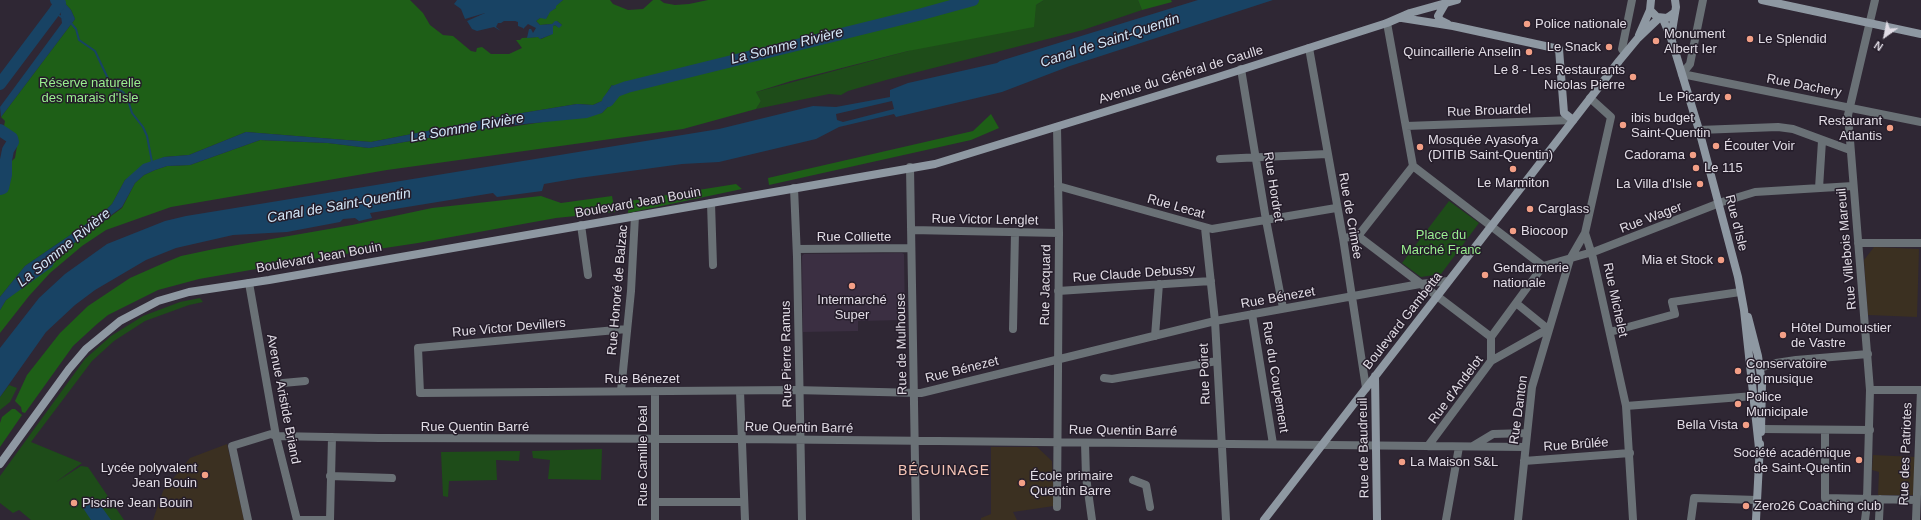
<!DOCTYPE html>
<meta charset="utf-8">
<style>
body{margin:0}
#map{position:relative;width:1921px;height:520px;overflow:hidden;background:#2f2734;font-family:Arial,sans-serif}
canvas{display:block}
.north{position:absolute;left:1865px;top:16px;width:40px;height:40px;-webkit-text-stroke:3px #251d2a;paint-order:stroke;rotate:213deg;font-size:11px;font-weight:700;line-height:16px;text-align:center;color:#e1dce5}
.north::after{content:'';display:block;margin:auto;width:14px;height:18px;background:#e1dce5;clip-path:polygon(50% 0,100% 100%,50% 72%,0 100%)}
</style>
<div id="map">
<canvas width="1921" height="520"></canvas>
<div class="north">N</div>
</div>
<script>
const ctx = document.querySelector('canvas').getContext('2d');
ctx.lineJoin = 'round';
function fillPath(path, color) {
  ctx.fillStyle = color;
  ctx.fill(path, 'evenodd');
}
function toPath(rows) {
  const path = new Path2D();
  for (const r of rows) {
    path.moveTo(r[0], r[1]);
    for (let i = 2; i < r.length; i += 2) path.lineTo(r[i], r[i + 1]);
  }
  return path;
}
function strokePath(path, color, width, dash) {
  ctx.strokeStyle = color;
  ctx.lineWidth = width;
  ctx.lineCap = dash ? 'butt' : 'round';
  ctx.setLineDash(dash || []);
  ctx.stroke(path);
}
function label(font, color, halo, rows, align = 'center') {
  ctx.font = font + ' Arial,sans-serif';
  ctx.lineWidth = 3;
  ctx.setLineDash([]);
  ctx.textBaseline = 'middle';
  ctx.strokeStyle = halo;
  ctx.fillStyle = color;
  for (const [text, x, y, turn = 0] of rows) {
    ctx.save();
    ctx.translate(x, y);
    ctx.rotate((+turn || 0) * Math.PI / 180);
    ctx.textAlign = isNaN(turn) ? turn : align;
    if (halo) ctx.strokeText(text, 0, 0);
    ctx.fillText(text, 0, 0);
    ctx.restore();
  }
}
fillPath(toPath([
 [902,253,904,254,905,320,858,321,858,331,803,332,802,256,804,254]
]), '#3b2f42');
fillPath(toPath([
 [1874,247,1919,249,1917,317,1868,315,1864,260],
 [227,444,244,520,153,520,163,491,190,458],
 [991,447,1037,447,1052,461,1054,506,1013,512,1017,520,981,520,981,518,991,514],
 [1873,455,1916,457,1913,495,1878,495,1879,472,1872,470]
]), '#3b3021');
fillPath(toPath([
 [1044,0,1138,0,1142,10,1083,30,886,80,848,91,841,95,829,94,756,109,761,101,756,92,908,51,1036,5],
 [1449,201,1479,223,1441,274,1421,277,1402,263],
 [200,298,203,302,189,305,145,321,114,341,92,361,31,442,82,463,56,482,81,466,88,467,124,520,31,520,19,510,13,513,0,503,0,476,85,359,111,336,143,316,180,302],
 [9,385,17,388,10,402,0,410,0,397],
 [602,449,601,480,548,479,550,460,533,458,532,451],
 [520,451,519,461,496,460,497,480,449,481,448,497,443,496,441,452]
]), '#1e4c19');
fillPath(toPath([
 [62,0,410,0,423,13,430,25,443,35,453,36,471,51,476,52,477,48,482,47,491,54,509,54,522,48,516,40,520,40,522,38,538,37,541,39,550,35,553,26,555,25,558,27,562,25,557,21,552,24,540,25,536,21,540,18,547,17,549,12,556,8,555,6,563,0,610,0,613,4,628,10,643,9,653,0,660,0,664,3,675,5,689,4,708,0,1044,0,1036,5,1034,27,908,51,791,81,756,92,761,101,756,109,683,129,387,170,171,207,106,230,82,246,50,273,29,296,0,333,0,310,6,300,56,259,58,255,122,208,135,183,144,175,155,170,167,166,190,165,260,140,328,143,369,148,493,127,510,127,602,113,621,93,612,85,602,101,593,105,577,104,504,116,371,142,246,132,189,155,164,157,125,180,112,204,104,212,25,266,0,297,0,172,15,158,18,140,4,126,5,121,1,117,75,19,71,10],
 [1138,0,1171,0,1172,2,1142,10],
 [991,114,999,128,971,140,769,185,768,178,973,131],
 [736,184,742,189,628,213,629,201],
 [541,196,561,203,612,196,615,212,556,218,418,243,319,258,199,279,158,290,108,315,97,324,73,346,25,413,22,412,21,407,15,401,27,375,60,333,88,306,130,278,164,263,181,256,214,249,352,225,432,208],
 [12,409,15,409,22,415,0,447,0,423,2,417]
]), '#1e5f17');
fillPath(toPath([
 [50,0,62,0,71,10,75,19,1,117,0,107,62,23,60,9],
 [457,0,563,0,556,6,556,8,550,12,546,19,540,18,536,21,540,25,552,24,555,21,557,21,562,25,559,28,555,25,553,26,553,34,540,39,538,37,527,38,529,29,531,29,533,33,536,28,528,24,523,29,523,28,518,26,518,22,515,21,504,21,501,23,498,23,496,27,501,31,494,27,477,31,472,29,467,21,485,13,465,19,461,9,454,4],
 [1198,0,1273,0,1070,66,1002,92,896,117,894,114,839,127,816,139,719,162,682,164,579,178,544,184,542,191,497,197,493,193,370,213,372,218,359,221,355,218,343,219,340,222,287,232,233,235,176,248,146,260,95,290,75,305,46,332,0,397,0,348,39,298,65,274,107,244,165,221,186,216,719,129,813,106,836,107,890,97,890,90,908,83,997,63,1000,61],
 [892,101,894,109,843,122,837,120,836,114],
 [612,85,621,93,602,113,587,118,493,127,369,148,328,143,260,140,190,165,167,166,155,170,144,175,135,183,122,207,58,255,52,267,6,300,0,310,0,297,25,266,104,212,112,204,125,180,143,164,164,157,189,155,246,132,371,142,504,116,577,104,593,105,602,101],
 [96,499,111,520,91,520,83,508]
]), '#184364');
strokePath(toPath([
 [54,12,63,18],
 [70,22,76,29,79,40,95,51,111,85,123,92,127,97,132,113,143,127,147,136,152,162]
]), '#184364', 2);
strokePath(toPath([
 [0,84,54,12,60,3,56,0],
 [608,101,616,91,627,87,922,14,973,0],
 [0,130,12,138,13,142,8,150,6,160,6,175,3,188,0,189]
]), '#184364', 12);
strokePath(toPath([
 [1387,23,1413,166],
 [1309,48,1343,238,1366,388],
 [1625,53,1622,49,1632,0],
 [1241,69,1266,220,1283,308],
 [1682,74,1921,122],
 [1682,74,1690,64,1703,0],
 [1590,98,1611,117,1585,233,1593,258,1626,406,1633,520],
 [1406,126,1573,120],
 [1057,127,1059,233,1057,507],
 [1699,130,1778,127,1793,129,1850,150],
 [1220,159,1327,154],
 [1413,166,1543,266,1596,251,1722,202,1755,192,1853,186],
 [910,167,916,520],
 [1058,186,1212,229,1336,208],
 [794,188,797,257,802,520],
 [1819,188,1822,141],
 [711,203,713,265],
 [581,225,588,275],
 [1205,228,1215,321,1226,520],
 [911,230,1059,233],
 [1358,236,1413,166],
 [1343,238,1358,236,1491,337,1491,361],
 [1858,243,1921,243],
 [797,249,911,248],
 [249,283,276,436,297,520],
 [1058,291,1211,281],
 [1252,314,1273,444],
 [627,329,418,348,420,393,794,390,921,393,1215,321,1420,284,1448,281],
 [1013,329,1015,232],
 [1610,332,1675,314,1672,302,1740,292],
 [1155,336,1159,284],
 [1491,337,1543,266],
 [1760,368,1776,363,1796,360,1868,354],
 [1104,378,1112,379,1217,361],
 [283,383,305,381],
 [1870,390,1921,390],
 [621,391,631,291,635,216],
 [740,391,745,520],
 [1626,406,1754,396],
 [1762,429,1870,430],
 [1825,430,1825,498,1916,500],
 [1085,443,1086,477,1092,520],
 [1428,446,1491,361,1548,329,1516,303],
 [1473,446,1493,434,1527,433],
 [1524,461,1630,453],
 [330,476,392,478],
 [1133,480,1146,485,1150,507],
 [1867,499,1870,390,1848,115,1875,0],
 [655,502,744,502],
 [248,520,232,446,271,434,276,436,379,438,742,439,1525,447],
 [297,520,330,520,332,437],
 [655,520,655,391],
 [1446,520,1459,447],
 [1518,520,1532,387,1570,259,1585,233],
 [1691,520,1694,498,1757,500],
 [1865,520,1866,512],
 [1879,520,1880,499],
 [1916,520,1921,390]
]), '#6a7176', 8);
strokePath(toPath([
 [1651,0,1650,10,1657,17,1667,18,1674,13],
 [1762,0,1921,34],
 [1445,4,1438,16,1440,20,1448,24],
 [1402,18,1453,26,1559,49,1564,113,1573,120],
 [1663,19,1671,38,1699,130,1738,277,1744,310,1759,448],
 [1639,35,1650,10],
 [1671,37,1676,7,1675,0],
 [1748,317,1758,356,1762,383,1761,432],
 [1375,376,1377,520],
 [0,464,69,369,86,349,120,321,158,301,189,292,269,280,935,164,1215,78,1387,23,1410,13,1457,0],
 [1264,520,1619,61,1638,38,1659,18],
 [1756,520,1760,444]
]), '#8e98a2', 8);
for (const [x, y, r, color] of [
 [1527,24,4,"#f39f86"],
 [1750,39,4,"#f39f86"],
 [1656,41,4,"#f39f86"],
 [1609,47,4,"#f39f86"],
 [1529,52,4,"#f39f86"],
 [1633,77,4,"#f39f86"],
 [1728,97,4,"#f39f86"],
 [1623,125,4,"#f39f86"],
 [1890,128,4,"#f39f86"],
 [1716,146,4,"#f39f86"],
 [1420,147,4,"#f39f86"],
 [1693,155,4,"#f39f86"],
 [1696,168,4,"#f39f86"],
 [1513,169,4,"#f39f86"],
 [1700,184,4,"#f39f86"],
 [1530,209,4,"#f39f86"],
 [1513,231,4,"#f39f86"],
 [1721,260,4,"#f39f86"],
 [1485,275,4,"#f39f86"],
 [852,286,4,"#f39f86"],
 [1783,335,4,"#f39f86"],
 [1738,371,4,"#f39f86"],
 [1738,404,4,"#f39f86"],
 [1746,425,4,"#f39f86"],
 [1859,460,4,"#f39f86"],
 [1402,462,4,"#f39f86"],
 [205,475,4,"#f39f86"],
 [1022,483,4,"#f39f86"],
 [74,503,4,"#f39f86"],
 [1746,506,4,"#f39f86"]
]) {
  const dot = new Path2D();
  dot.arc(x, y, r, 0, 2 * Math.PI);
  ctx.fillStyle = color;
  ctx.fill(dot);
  strokePath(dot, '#251d2a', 1.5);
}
label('13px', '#e1dce5', '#251d2a', [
 ["Police nationale",1535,24],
 ["Monument",1664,34],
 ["Albert Ier",1664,49],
 ["Le Splendid",1758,39],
 ["Le Snack",1601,47,"right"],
 ["Quincaillerie Anselin",1521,52,"right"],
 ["Le 8 - Les Restaurants",1625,70,"right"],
 ["Nicolas Pierre",1625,85,"right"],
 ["Le Picardy",1720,97,"right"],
 ["ibis budget",1631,118],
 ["Saint-Quentin",1631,133],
 ["Restaurant",1882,121,"right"],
 ["Atlantis",1882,136,"right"],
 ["Mosquée Ayasofya",1428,140],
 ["(DITIB Saint-Quentin)",1428,155],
 ["Écouter Voir",1724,146],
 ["Cadorama",1685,155,"right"],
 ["Le 115",1704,168],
 ["Le Marmiton",1513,183,"center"],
 ["La Villa d'Isle",1692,184,"right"],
 ["Carglass",1538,209],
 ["Biocoop",1521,231],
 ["Mia et Stock",1713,260,"right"],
 ["Gendarmerie",1493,268],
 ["nationale",1493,283],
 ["Intermarché",852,300,"center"],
 ["Super",852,315,"center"],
 ["Hôtel Dumoustier",1791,328],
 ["de Vastre",1791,343],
 ["Conservatoire",1746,364],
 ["de musique",1746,379],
 ["Police",1746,397],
 ["Municipale",1746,412],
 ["Bella Vista",1738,425,"right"],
 ["Société académique",1851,453,"right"],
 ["de Saint-Quentin",1851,468,"right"],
 ["La Maison S&L",1410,462],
 ["Lycée polyvalent",197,468,"right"],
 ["Jean Bouin",197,483,"right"],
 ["École primaire",1030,476],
 ["Quentin Barre",1030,491],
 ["Piscine Jean Bouin",82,503],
 ["Zero26 Coaching club",1754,506]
], 'left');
label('13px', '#e1dce5', '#251d2a', [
 ["Avenue du Général de Gaulle",1181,75,-17],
 ["Rue Dachery",1804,86,11],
 ["Rue Brouardel",1489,111,-2],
 ["Rue Hordret",1273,187,81],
 ["Boulevard Jean Bouin",638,203,-10],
 ["Rue Lecat",1176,207,16],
 ["Rue de Crimée",1350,216,80],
 ["Rue Wager",1651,218,-21],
 ["Rue Victor Lenglet",985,220,1],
 ["Rue d'Isle",1736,223,76],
 ["Rue Colliette",854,237],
 ["Rue Villebois Mareuil",1847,249,-95],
 ["Boulevard Jean Bouin",319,258,-10],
 ["Rue Claude Debussy",1134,274,-4],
 ["Rue Jacquard",1046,285,-89],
 ["Rue Honoré de Balzac",618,290,-85],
 ["Rue Bénezet",1278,298,-10],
 ["Rue Michelet",1615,300,78],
 ["Boulevard Gambetta",1403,321,-52],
 ["Rue Victor Devillers",509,328,-5],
 ["Rue de Mulhouse",902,344,-91],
 ["Rue Pierre Ramus",787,354,-91],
 ["Rue Bénezet",962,370,-14],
 ["Rue Poiret",1205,374,-92],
 ["Rue du Coupement",1275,377,81],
 ["Rue Bénezet",642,379],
 ["Rue d'Andelot",1456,390,-53],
 ["Avenue Aristide Briand",283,399,79],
 ["Rue Danton",1519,410,-82],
 ["Rue Quentin Barré",475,427],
 ["Rue Quentin Barré",799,428,1],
 ["Rue Quentin Barré",1123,431,1],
 ["Rue Brûlée",1576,445,-4],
 ["Rue de Baudreuil",1364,448,-91],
 ["Rue des Patriotes",1906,454,-88],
 ["Rue Camille Déal",643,456,-90]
]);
label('13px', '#99ef8f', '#251d2a', [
 ["Réserve naturelle",90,83],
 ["des marais d'Isle",90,98],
 ["Place du",1441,235],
 ["Marché Franc",1441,250]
]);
label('italic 14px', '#d2e5f6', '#251d2a', [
 ["Canal de Saint-Quentin",1110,41,-18],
 ["La Somme Rivière",787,46,-14],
 ["La Somme Rivière",467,128,-10],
 ["Canal de Saint-Quentin",339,206,-10],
 ["La Somme Rivière",64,248,-39]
]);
ctx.letterSpacing = '1px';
label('14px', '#f7c6b7', '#251d2a', [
 ["BÉGUINAGE",944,471]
]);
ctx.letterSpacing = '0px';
</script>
